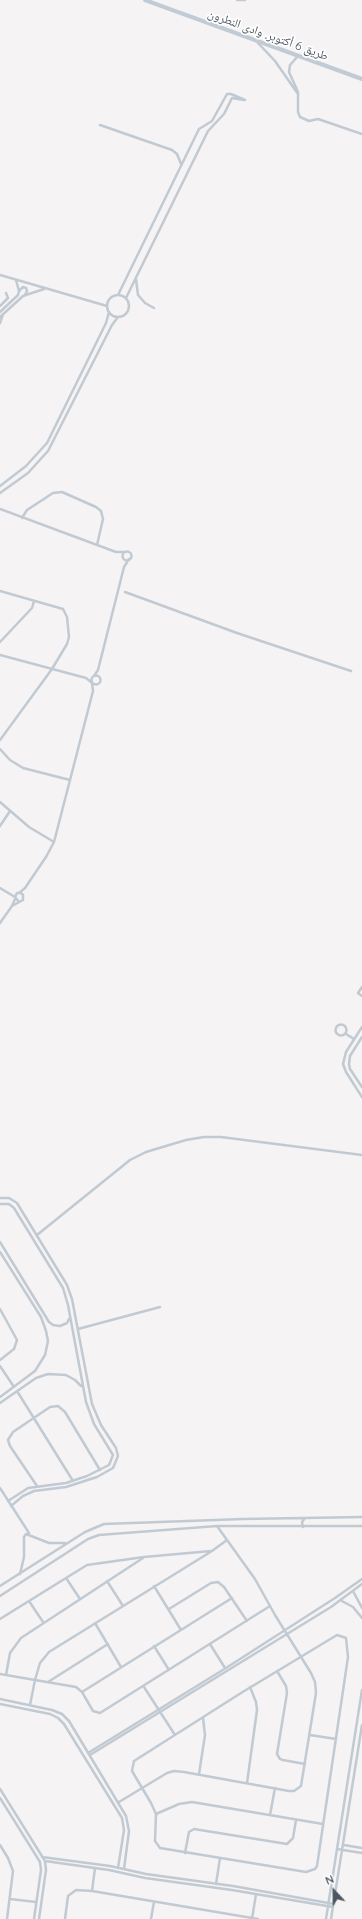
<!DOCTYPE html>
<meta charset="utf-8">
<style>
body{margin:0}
#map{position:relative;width:362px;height:1919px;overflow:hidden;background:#f5f3f3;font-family:Quicksand,sans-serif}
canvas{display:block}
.north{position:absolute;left:314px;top:1871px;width:40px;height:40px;-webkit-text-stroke:3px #fff;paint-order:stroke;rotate:338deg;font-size:11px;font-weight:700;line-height:16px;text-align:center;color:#4a5661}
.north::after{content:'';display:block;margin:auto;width:14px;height:18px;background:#4a5661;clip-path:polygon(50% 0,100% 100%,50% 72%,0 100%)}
</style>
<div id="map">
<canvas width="362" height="1919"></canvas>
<div class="north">N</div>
</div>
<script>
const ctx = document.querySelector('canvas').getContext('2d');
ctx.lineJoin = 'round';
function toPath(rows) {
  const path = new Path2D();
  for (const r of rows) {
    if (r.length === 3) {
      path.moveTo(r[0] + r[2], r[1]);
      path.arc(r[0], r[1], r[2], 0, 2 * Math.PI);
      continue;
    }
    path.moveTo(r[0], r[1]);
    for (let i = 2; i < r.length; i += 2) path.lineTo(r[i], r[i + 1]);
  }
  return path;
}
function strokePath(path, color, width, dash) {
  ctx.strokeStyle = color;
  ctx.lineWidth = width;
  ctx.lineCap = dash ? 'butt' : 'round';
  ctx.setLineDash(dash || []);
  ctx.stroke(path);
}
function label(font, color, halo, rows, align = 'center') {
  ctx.font = font + ' Quicksand,"Noto Naskh Arabic",sans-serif';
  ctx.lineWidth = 3.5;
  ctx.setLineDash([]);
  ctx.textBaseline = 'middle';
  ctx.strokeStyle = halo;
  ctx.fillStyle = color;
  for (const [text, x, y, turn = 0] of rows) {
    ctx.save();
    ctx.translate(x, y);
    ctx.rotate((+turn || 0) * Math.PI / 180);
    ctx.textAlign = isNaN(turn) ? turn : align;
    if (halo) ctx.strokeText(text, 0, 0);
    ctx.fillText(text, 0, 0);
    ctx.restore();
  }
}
strokePath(toPath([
 [237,0,245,0],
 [257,42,275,61,298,94],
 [298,56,290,65,289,72,298,92,298,112,300,117,309,121,318,119,362,134],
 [100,125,172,150,177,154,181,164],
 [0,275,107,306],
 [136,279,138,295,145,303,154,308],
 [19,291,23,287,26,288,27,291,25,295],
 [118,295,199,129,212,121,227,94,231,94,245,100],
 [118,306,11],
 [126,298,208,131,224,114,232,98,244,100],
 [0,306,8,298,6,293],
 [0,312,18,295,19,291,16,280],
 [0,317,23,296,44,289],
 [0,323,3,314],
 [0,486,26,466,47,443,106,323,109,312],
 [0,493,28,473,48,451,112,325,118,317],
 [0,509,116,552,125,552],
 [22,518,27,510,53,493,62,492,96,507,101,511,103,519,97,545],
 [127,556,4.5],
 [0,591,63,609,67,617,69,637,67,644,52,669,0,740],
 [125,592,237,633,351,671],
 [0,642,32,608,34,601],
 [0,655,86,678,91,682],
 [96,680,4.5],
 [94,676,98,670,124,567,129,559],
 [0,749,10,760,23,768,70,780],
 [0,802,29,827,54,842],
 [0,826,10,811],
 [0,888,15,897],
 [19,893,25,888,46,857,54,842,93,691,92,683],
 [12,906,23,900,23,895,21,893,17,893,15,897,19,902],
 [0,923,12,906,15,899],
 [362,987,358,993,362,996],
 [341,1030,5.5],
 [362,1027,346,1052,343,1064,346,1072,362,1097],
 [346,1034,354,1039],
 [362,1037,350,1056,349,1064,350,1069,362,1087],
 [0,1198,9,1198,17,1203,67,1285,72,1299,92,1404,101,1425,116,1448,118,1456,113,1468,97,1477,66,1487,34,1491,23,1496,11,1506],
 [0,1204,9,1204,14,1208,63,1288,68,1305,86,1402,94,1424,113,1455,109,1465,87,1476,66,1483,28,1488,8,1501],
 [37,1235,130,1160,146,1152,186,1140,204,1137,221,1137,362,1155],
 [0,1242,49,1322,53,1325,60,1326,67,1323,69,1319],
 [0,1252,41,1317,46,1331,48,1341,45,1355,35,1371,0,1397],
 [0,1309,17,1340,14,1349,0,1360],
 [78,1329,160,1307],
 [0,1366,14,1387],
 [17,1391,73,1481],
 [0,1403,36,1378,48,1374,66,1375,75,1380,81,1386],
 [37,1486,10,1446,8,1440,13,1432,50,1407,58,1406,65,1412,100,1470],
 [0,1488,29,1533],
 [303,1527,302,1522,305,1518],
 [20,1574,24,1557,24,1537,26,1534,49,1543,65,1543],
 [66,1578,80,1599],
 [107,1581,123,1606],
 [0,1586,85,1532,104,1524,243,1519,362,1517],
 [154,1586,181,1630],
 [353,1591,362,1608],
 [0,1596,88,1539,99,1535,217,1526,362,1526],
 [340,1600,353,1607,362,1618],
 [29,1601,43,1622],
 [169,1609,211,1583,218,1582,224,1587,247,1621],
 [0,1619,87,1565,144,1557,211,1551],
 [95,1623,121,1667],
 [337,1635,346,1638,348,1657,317,1866,315,1869,306,1872,160,1848,155,1841,156,1814,151,1803,132,1771,134,1761,241,1693,337,1635],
 [210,1644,225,1668],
 [154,1646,169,1670],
 [277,1671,286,1686,287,1693,277,1754,280,1759,283,1760,305,1764],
 [0,1674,76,1687,82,1692,93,1711,100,1713,270,1606],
 [6,1675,10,1653,21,1638,143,1558],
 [48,1682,108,1644],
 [144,1687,175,1735],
 [82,1692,232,1598],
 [0,1699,52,1710,62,1714,69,1721,126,1816,129,1831,124,1869],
 [0,1704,50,1714,58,1718,64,1724,122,1818,124,1830,118,1868],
 [30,1705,35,1680,40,1663,49,1652,212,1551,227,1540],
 [310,1735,336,1739],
 [88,1753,226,1668,335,1598,362,1579],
 [90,1755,331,1607,362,1584],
 [199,1774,205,1735,203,1718],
 [247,1783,257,1710,256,1702,250,1687],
 [0,1789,45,1861,46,1870,39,1919],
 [0,1798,40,1862,41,1870,34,1919],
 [119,1802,167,1773,174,1771,184,1772,289,1791,294,1791,301,1786,316,1693,315,1682,311,1673,275,1615,255,1579,217,1526],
 [156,1814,179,1804,192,1802,323,1824],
 [270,1815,275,1788],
 [0,1845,8,1858,13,1871,7,1919],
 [344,1845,362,1848],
 [337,1849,362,1853],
 [185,1853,189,1832,194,1829,287,1844,293,1838,296,1820],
 [42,1857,110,1866,146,1874,233,1886,334,1904],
 [45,1861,109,1870,145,1878,232,1890,333,1907],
 [216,1884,220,1858],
 [92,1891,95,1868],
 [10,1899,36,1902],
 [65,1919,68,1896,76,1890,92,1891,258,1919],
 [151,1919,154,1902],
 [252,1919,256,1894],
 [326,1919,362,1690],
 [331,1919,362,1725]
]), '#c1cad2', 2.5);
strokePath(toPath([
 [145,0,362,79]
]), '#c1cbd6', 4);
label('12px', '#4a5661', '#fff', [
 ["طريق 6 أكتوبر, وادى النطرون",268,35,20]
]);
</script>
